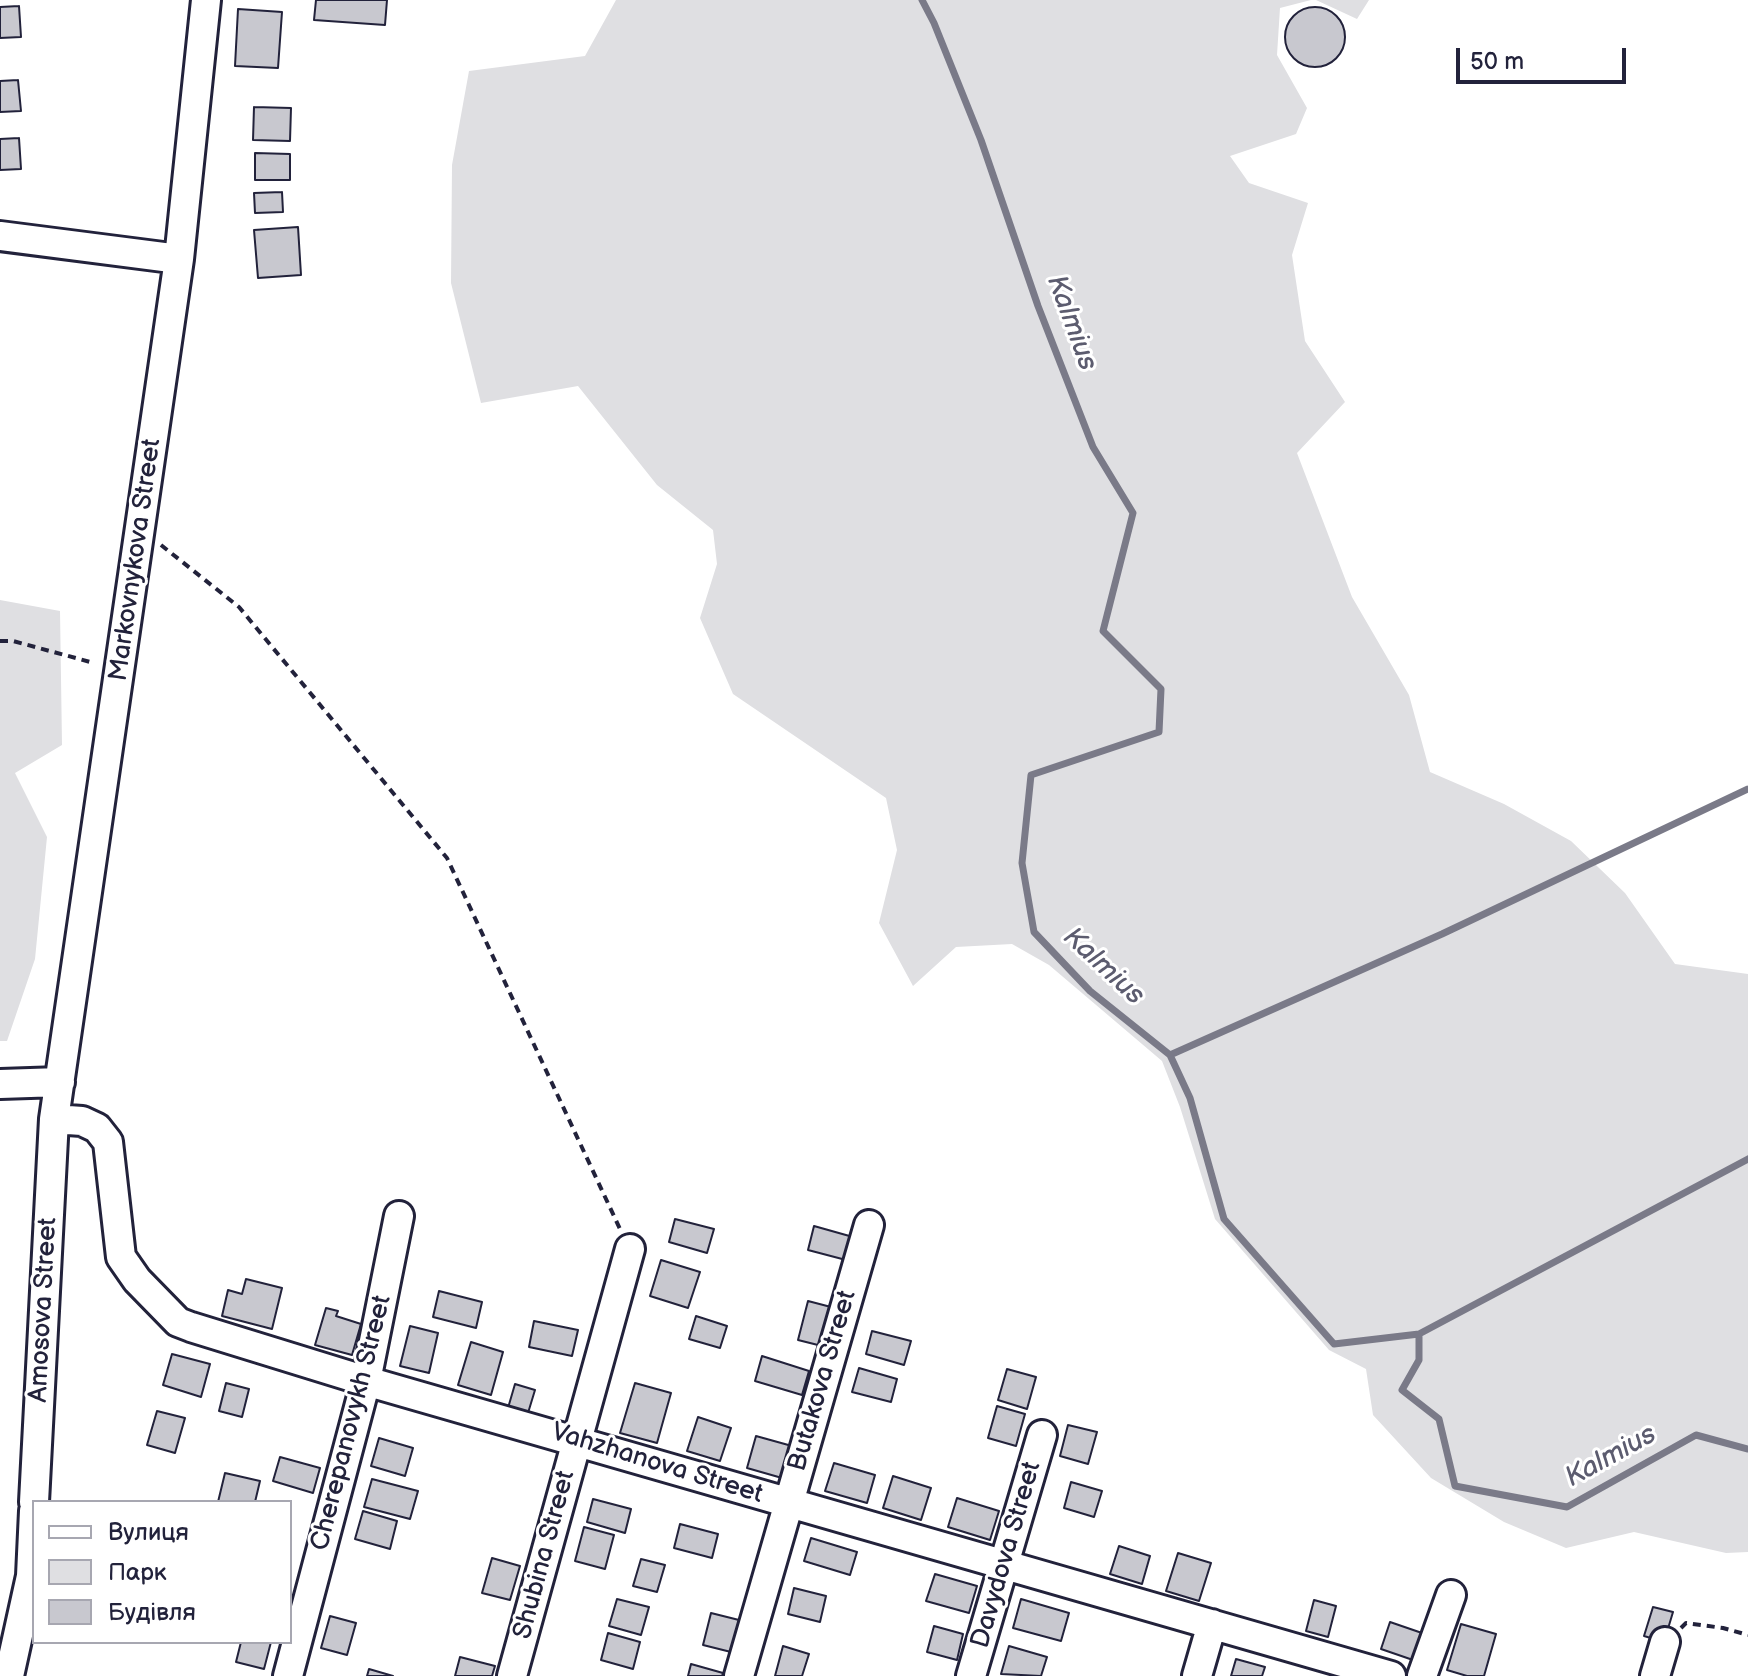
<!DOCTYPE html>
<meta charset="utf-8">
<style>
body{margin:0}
#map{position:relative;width:1748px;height:1676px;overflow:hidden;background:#fff;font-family:"Balsamiq Sans",sans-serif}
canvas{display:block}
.legend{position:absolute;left:32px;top:1500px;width:260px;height:144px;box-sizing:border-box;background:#fff;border:2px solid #a7a7b1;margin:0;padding:10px 14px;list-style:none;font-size:24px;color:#22223b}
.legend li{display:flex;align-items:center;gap:16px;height:40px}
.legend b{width:40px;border:2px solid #a7a7b1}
.scale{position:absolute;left:1456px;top:48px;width:170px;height:36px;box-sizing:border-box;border:4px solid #22223b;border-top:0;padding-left:10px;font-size:24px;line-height:28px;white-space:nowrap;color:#22223b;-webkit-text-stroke:6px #fff;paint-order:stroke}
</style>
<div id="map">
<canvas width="1748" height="1676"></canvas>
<ul class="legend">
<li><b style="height:10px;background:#fff"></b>Вулиця</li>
<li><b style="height:22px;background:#dfdfe2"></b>Парк</li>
<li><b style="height:22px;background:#c8c8cf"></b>Будівля</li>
</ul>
<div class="scale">50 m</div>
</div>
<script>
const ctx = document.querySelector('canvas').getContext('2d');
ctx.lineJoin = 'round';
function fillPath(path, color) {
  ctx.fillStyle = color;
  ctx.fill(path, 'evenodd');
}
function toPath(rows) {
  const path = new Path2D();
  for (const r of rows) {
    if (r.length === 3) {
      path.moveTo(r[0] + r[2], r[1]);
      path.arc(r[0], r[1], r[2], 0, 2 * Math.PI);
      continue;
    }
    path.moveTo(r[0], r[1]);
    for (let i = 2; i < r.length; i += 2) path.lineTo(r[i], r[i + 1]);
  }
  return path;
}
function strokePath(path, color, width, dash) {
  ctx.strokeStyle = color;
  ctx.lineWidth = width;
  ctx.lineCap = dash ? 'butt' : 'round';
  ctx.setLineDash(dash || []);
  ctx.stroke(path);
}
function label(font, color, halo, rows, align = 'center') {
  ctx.font = font + ' "Balsamiq Sans",sans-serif';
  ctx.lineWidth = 6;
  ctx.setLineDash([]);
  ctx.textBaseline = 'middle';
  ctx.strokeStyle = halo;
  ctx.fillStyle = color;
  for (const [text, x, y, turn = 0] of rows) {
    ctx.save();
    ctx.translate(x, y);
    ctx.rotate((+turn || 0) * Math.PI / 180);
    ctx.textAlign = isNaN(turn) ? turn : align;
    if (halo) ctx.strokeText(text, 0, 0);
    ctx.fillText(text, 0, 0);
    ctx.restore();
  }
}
fillPath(toPath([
 [616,0,1311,0,1280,8,1277,55,1307,108,1296,134,1230,156,1249,183,1308,203,1292,255,1305,341,1345,402,1297,453,1352,597,1409,695,1430,772,1504,804,1571,841,1625,893,1675,964,1748,974,1748,1552,1726,1553,1634,1532,1566,1548,1504,1522,1431,1478,1373,1415,1366,1369,1329,1350,1215,1219,1180,1107,1162,1061,1049,965,1012,944,956,947,913,986,879,923,897,850,886,798,733,694,700,618,717,564,713,530,657,485,578,386,481,403,451,283,452,165,469,71,585,56],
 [1316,0,1369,0,1357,19],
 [0,600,60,611,62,745,15,773,47,837,35,959,7,1041,0,1041]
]), '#dfdfe2');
strokePath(toPath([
 [922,0,934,23,981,140,1038,306,1093,447,1133,513,1103,631,1161,689,1159,732,1031,775,1022,863,1034,932,1090,991,1170,1055,1190,1098,1224,1219,1334,1344,1419,1334,1419,1360,1402,1390,1439,1419,1455,1486,1567,1507,1696,1435,1748,1449],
 [1170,1055,1442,934,1748,789],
 [1419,1334,1748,1159]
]), '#7a7a88', 7);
const building = toPath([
 [316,0,387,0,385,25,314,20,316,0],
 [19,6,21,37,0,38,0,7,19,6],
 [1315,37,30],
 [238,9,282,12,278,68,235,66,238,9],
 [18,80,21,111,0,112,0,81,18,80],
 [254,107,291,108,290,141,253,140,254,107],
 [19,138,21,169,0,170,0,139,19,138],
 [255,153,290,154,290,180,255,180,255,153],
 [282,192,283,212,255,213,254,193,282,192],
 [298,227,301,275,258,278,254,230,298,227],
 [675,1219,714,1229,707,1253,669,1242,675,1219],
 [814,1226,853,1237,846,1260,808,1250,814,1226],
 [661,1260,700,1272,688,1308,650,1296,661,1260],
 [246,1279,282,1288,272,1329,222,1316,228,1290,242,1294,246,1279],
 [439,1291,482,1302,476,1328,433,1317,439,1291],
 [808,1301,831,1307,822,1346,798,1340,808,1301],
 [326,1308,338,1311,336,1316,361,1324,352,1355,315,1345,326,1308],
 [696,1316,727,1326,720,1348,689,1339,696,1316],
 [534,1321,578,1330,572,1356,529,1347,534,1321],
 [410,1326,438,1333,429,1373,400,1366,410,1326],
 [872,1331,911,1341,904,1365,866,1354,872,1331],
 [471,1342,503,1352,491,1395,458,1385,471,1342],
 [172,1354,210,1364,201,1397,163,1385,172,1354],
 [762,1356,809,1371,802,1395,755,1381,762,1356],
 [859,1368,897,1379,891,1402,852,1392,859,1368],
 [1007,1369,1036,1377,1027,1409,998,1400,1007,1369],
 [226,1383,249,1389,242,1417,219,1411,226,1383],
 [635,1383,671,1393,657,1443,620,1433,635,1383],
 [515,1384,535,1390,528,1413,508,1408,515,1384],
 [997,1406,1025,1414,1016,1446,988,1438,997,1406],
 [157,1411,185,1418,175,1453,147,1445,157,1411],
 [698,1417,731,1428,720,1461,687,1451,698,1417],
 [1068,1425,1097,1432,1088,1464,1060,1456,1068,1425],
 [756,1436,792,1446,782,1478,747,1468,756,1436],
 [379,1438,413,1448,405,1476,371,1466,379,1438],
 [280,1457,320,1468,313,1493,273,1481,280,1457],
 [834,1463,875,1475,867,1503,825,1491,834,1463],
 [225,1473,260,1481,255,1502,218,1502,225,1473],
 [893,1476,931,1488,921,1520,883,1508,893,1476],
 [372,1479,418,1491,410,1519,364,1507,372,1479],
 [1071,1482,1102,1491,1094,1517,1064,1508,1071,1482],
 [957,1498,999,1511,990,1540,948,1527,957,1498],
 [593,1499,631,1509,625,1533,587,1522,593,1499],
 [363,1511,397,1521,390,1549,355,1539,363,1511],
 [680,1524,718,1534,712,1558,674,1548,680,1524],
 [584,1527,614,1535,605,1569,575,1561,584,1527],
 [811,1538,857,1552,850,1575,804,1561,811,1538],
 [1119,1546,1150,1556,1142,1584,1110,1574,1119,1546],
 [1178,1553,1211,1563,1199,1601,1166,1591,1178,1553],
 [492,1558,520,1566,510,1600,482,1593,492,1558],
 [641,1559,665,1565,657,1592,633,1586,641,1559],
 [935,1574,977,1586,969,1613,926,1601,935,1574],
 [794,1588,826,1596,820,1622,788,1614,794,1588],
 [617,1599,649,1607,641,1635,609,1626,617,1599],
 [1021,1599,1069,1613,1061,1641,1013,1628,1021,1599],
 [1314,1600,1336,1606,1328,1637,1306,1631,1314,1600],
 [1653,1607,1673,1612,1664,1642,1644,1636,1653,1607],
 [711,1613,739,1620,731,1652,703,1645,711,1613],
 [330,1616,356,1623,347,1655,321,1648,330,1616],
 [1390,1622,1422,1633,1413,1660,1381,1649,1390,1622],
 [1461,1624,1496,1634,1484,1676,1467,1676,1447,1670,1461,1624],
 [934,1626,963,1634,957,1660,927,1652,934,1626],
 [608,1633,640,1642,633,1669,601,1660,608,1633],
 [241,1642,271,1642,264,1669,236,1662,241,1642],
 [783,1646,809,1654,802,1676,775,1676,783,1646],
 [1009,1646,1047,1657,1041,1676,1001,1674,1009,1646],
 [460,1657,495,1666,492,1676,455,1676,460,1657],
 [1236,1659,1265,1667,1262,1676,1231,1676,1236,1659],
 [691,1664,723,1673,722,1676,688,1676,691,1664],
 [369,1669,393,1676,367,1676,369,1669]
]);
fillPath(building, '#c8c8cf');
strokePath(building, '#22223b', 2);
const minor = toPath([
 [0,236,179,259],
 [0,1084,60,1082],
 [54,1119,82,1121,97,1128,108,1142,121,1257,137,1280,178,1322,191,1327,366,1381,1391,1676],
 [34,1502,54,1119,179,259,206,0],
 [9,1676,31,1576,34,1511],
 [288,1676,366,1381,399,1216],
 [512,1676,630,1249],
 [739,1676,869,1225],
 [971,1676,1042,1435],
 [1197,1676,1212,1624],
 [1422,1676,1451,1595],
 [1655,1676,1665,1642]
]);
strokePath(minor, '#22223b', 34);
strokePath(toPath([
 [161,545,239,607,447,858,620,1229],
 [0,641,13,641,94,663],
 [1681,1628,1686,1623,1723,1628,1748,1635]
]), '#22223b', 4, [8, 6]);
strokePath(minor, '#fff', 28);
label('26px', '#22223b', '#fff', [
 ["Markovnykova Street",136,560,-82],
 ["Amosova Street",44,1310,-87],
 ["Butakova Street",823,1381,-74],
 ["Cherepanovykh Street",352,1423,-76],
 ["Vahzhanova Street",657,1464,17],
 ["Shubina Street",545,1555,-75],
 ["Davydova Street",1007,1555,-74]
]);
label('italic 28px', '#5c5c6f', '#fff', [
 ["Kalmius",1071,323,70],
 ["Kalmius",1103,967,43],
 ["Kalmius",1611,1457,-29]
]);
</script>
